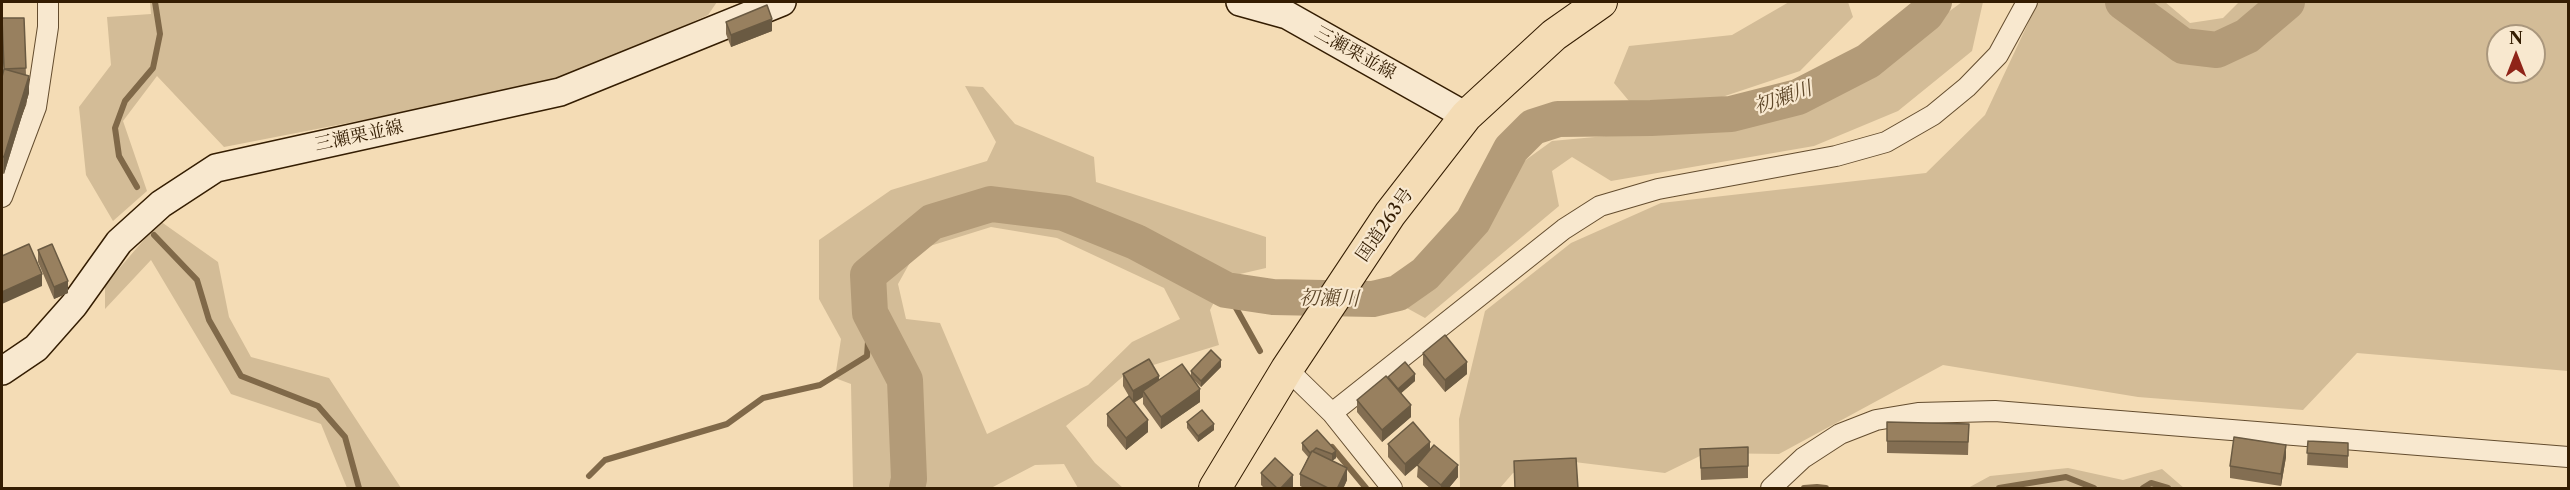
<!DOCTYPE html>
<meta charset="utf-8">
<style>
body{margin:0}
#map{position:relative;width:2570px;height:490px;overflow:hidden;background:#f4dcb5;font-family:"Libre Caslon Text",serif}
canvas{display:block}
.frame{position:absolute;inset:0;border:3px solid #341d02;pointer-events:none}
.north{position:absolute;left:2486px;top:24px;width:60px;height:60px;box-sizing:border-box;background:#f8e8cf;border:2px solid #aa977d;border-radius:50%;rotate:0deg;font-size:16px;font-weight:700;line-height:24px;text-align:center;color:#341d02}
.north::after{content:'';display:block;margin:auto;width:21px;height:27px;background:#8f2418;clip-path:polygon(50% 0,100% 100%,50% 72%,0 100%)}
</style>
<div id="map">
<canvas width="2570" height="490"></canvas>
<div class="frame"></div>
<div class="north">N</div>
</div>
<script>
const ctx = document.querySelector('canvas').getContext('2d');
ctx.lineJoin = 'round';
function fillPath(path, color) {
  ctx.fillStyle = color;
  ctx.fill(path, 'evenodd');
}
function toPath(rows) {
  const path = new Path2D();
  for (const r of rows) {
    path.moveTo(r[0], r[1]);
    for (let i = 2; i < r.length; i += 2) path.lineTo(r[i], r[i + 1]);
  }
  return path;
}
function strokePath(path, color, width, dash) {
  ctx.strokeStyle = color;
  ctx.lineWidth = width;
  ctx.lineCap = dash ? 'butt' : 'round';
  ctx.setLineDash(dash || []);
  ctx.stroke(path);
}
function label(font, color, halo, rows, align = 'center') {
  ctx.font = font + ' "Libre Caslon Text","Noto Serif JP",serif';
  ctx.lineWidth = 4.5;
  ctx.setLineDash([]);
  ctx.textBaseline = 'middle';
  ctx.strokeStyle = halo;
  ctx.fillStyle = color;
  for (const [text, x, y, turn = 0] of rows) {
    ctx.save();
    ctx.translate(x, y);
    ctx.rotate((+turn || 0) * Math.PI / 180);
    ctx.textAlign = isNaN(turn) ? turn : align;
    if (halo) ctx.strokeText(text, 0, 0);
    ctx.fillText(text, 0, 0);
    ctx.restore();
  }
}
fillPath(toPath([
 [150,2,717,2,708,15,559,82,224,147,157,76,123,121,147,191,113,221,86,175,79,107,111,65,107,17,151,14],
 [1789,2,1848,2,1853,17,1800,71,1707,102,1629,101,1614,83,1629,46,1732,35],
 [1962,2,1983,2,1972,51,1898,111,1814,146,1611,181,1572,157,1552,171,1559,206,1425,318,1405,307,1481,232,1516,167,1552,141,1734,124,1847,86],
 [2038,2,2165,2,2190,23,2223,18,2239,2,2568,2,2568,371,2357,353,2303,410,2138,397,1943,365,1779,454,1706,453,1665,473,1566,461,1513,473,1500,488,1460,488,1459,419,1485,311,1571,243,1661,203,1926,173,1985,115],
 [2498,36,2534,36,2534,72,2498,72],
 [965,86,983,87,1015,124,1094,157,1096,182,1266,237,1266,268,1227,277,1210,310,1219,345,1127,373,1066,426,1095,463,1123,488,1078,488,1064,464,1035,465,991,488,853,488,851,384,835,378,841,339,819,299,819,240,891,190,987,161,996,142],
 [991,227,1057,238,1164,288,1180,319,1132,342,1088,385,987,434,940,323,906,319,898,284,917,250],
 [160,221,218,262,229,317,251,357,329,378,401,488,347,488,321,424,231,394,151,260,105,309,105,285],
 [2068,468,2123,480,2162,469,2184,488,1968,488,1990,476]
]), '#d3bc97');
strokePath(toPath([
 [137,187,119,156,115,128,125,101,153,68,160,34,155,2],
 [154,235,197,280,209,320,241,376,318,406,345,437,359,488],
 [1226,290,1260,351],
 [1332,447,1366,488],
 [589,476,605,460,727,424,763,398,820,385,867,356,870,313],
 [1804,488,1817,487,1826,488],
 [1999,488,2066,477,2094,488],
 [2143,488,2151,483,2168,488]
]), '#806949', 6);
strokePath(toPath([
 [2123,2,2183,46,2217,50,2247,36,2287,2],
 [907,488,909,479,905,380,870,313,868,275,932,222,991,204,1064,213,1136,242,1226,290,1273,297,1373,299,1398,293,1425,274,1473,221,1511,149,1533,127,1558,119,1651,118,1731,114,1798,97,1868,61,1926,14,1934,2]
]), '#b39b78', 36);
const minor = toPath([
 [2,197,36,107,48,27,48,2],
 [1287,369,1332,413,1392,488],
 [1332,413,1564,229,1600,206,1658,189,1836,156,1886,142,1933,115,1967,87,1998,55,2027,2],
 [1771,488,1803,458,1840,434,1876,420,1918,413,1995,411,2568,457]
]);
const secondary = toPath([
 [1240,2,1287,15,1466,116],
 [2,371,36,348,74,305,119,242,161,204,216,168,560,92,782,2]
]);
const trunk = toPath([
 [1215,488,1287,369,1390,214,1466,116,1554,35,1601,2]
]);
strokePath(minor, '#644d2f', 22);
strokePath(secondary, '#341d02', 30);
strokePath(trunk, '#341d02', 34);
strokePath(minor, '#f8e8cf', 20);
strokePath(secondary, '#f8e8cf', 27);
strokePath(trunk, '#f4dcb5', 32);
fillPath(toPath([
 [2,18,24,18,26,75,29,93,4,174,2,173,2,77,4,69],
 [726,22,772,31,731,47,726,34],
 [38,250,68,293,54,299,38,262],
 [1423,353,1467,374,1445,392,1423,365],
 [1221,367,1201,387,1194,380,1200,402,1161,429,1143,404,1143,397,1134,403,1148,432,1126,450,1107,426,1107,414,1130,398,1123,386,1123,374,1159,381,1191,376,1191,371],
 [1388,378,1415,381,1401,393,1411,417,1382,442,1357,412,1357,400],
 [1187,422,1214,430,1198,442,1187,428],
 [1887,422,1969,424,1968,455,1887,453],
 [1317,430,1336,458,1332,461,1347,480,1343,489,1306,489,1300,486,1300,474,1308,457,1302,450,1302,443],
 [2308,441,2348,443,2348,468,2307,465],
 [1388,444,1430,450,1458,477,1448,489,1431,489,1417,477,1418,465,1405,476,1388,457],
 [1748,447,1748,478,1701,480,1700,449],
 [2286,457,2281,486,2230,478,2230,466],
 [1261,473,1293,487,1292,489,1265,489,1261,485]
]), '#836e52');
fillPath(toPath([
 [772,19,772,31,731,47,731,35],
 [29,76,29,93,4,174,4,157],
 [42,274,42,286,2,304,2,292],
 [68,281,68,293,54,299,54,287],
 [1221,360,1221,367,1201,387,1201,381],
 [1467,362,1467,374,1445,392,1445,380],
 [1415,374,1415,381,1398,396,1398,389],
 [1159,376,1159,388,1143,391,1143,397,1133,403,1133,391],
 [1200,389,1200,402,1161,429,1161,417],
 [1411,405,1411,417,1382,442,1382,430],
 [1148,420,1148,432,1126,450,1126,438],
 [1214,424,1214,430,1198,442,1198,436],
 [1430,442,1430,454,1405,476,1405,464],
 [2286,445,2286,457,2281,486,2281,474],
 [1336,451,1336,458,1332,461,1332,454],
 [1458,465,1458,477,1448,489,1441,489,1441,485],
 [1347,468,1347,480,1343,489,1337,489],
 [1293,475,1293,487,1292,489,1280,489]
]), '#6a5a42');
const building = toPath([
 [767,5,772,19,731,35,726,22,767,5],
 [2,18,24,18,26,68,4,69,2,18],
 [4,69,29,76,4,157,2,156,2,77,4,69],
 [29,244,42,274,2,292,2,256,29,244],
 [52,244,68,281,54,287,38,250,52,244],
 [1445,335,1467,362,1445,380,1423,353,1445,335],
 [1211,350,1221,360,1201,381,1191,371,1211,350],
 [1149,359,1159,376,1133,391,1123,374,1149,359],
 [1405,362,1415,374,1398,389,1388,377,1405,362],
 [1182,364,1200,389,1161,417,1143,391,1182,364],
 [1386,376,1411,405,1382,430,1357,400,1386,376],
 [1129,396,1148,420,1126,438,1107,414,1129,396],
 [1202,410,1214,424,1198,436,1187,422,1202,410],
 [1413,422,1430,442,1405,464,1388,444,1413,422],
 [1887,422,1969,424,1968,442,1887,441,1887,422],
 [1317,430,1336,451,1332,454,1316,448,1313,451,1312,451,1310,453,1302,443,1317,430],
 [2234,437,2286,445,2281,474,2230,466,2234,437],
 [2308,441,2348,443,2348,456,2307,453,2308,441],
 [1434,445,1458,465,1441,485,1417,465,1434,445],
 [1748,447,1748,466,1701,468,1700,449,1748,447],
 [1312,451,1347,468,1337,489,1330,489,1300,474,1312,451],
 [1275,458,1293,475,1280,489,1278,489,1261,473,1275,458],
 [1576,458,1578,489,1515,489,1514,461,1576,458]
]);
fillPath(building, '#98805f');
strokePath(building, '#6a5a42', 1.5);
label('18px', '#341d02', '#f8e8cf', [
 ["三瀬栗並線",1355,53,29],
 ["三瀬栗並線",359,136,-12],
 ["国道263号",1385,225,-55]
]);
label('italic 20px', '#60492b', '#f8e8cf', [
 ["初瀬川",1783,98,-19],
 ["初瀬川",1329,299,1]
]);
</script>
